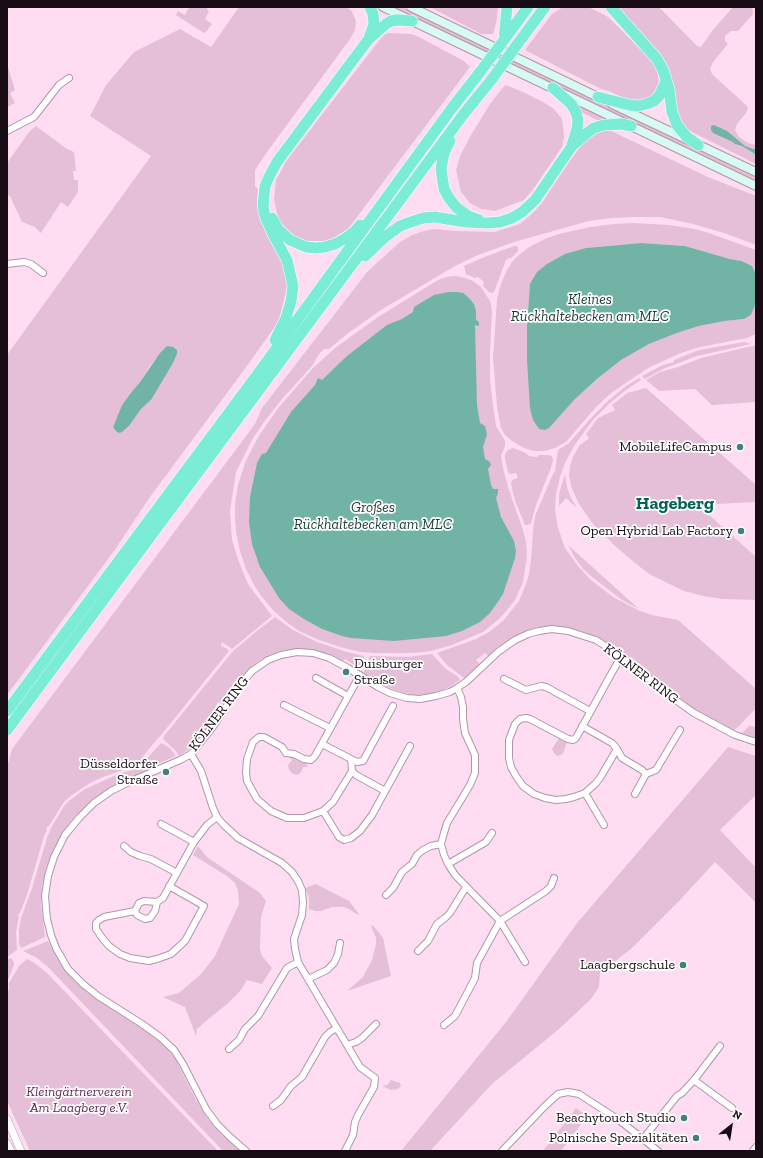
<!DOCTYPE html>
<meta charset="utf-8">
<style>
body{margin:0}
#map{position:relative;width:763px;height:1158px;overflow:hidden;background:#feddf2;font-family:"Zilla Slab",serif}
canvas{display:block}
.frame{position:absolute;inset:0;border:8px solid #170c13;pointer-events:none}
.north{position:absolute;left:711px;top:1106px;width:40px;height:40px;-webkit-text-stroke:3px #fff;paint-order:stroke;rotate:30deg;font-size:11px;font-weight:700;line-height:16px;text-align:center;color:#170c13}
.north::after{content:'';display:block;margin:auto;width:14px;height:18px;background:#170c13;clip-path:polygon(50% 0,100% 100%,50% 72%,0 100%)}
</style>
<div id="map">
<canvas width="763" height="1158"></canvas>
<div class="frame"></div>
<div class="north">N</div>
</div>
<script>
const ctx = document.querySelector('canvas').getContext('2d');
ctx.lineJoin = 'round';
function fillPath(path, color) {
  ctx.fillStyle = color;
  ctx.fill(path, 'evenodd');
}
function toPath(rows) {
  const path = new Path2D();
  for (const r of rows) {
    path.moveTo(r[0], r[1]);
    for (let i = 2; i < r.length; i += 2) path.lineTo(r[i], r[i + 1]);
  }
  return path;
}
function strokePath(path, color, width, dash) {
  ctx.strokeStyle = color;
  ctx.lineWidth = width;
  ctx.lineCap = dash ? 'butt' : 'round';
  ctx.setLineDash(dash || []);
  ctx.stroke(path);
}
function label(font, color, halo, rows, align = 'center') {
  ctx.font = font + ' "Zilla Slab",serif';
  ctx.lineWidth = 3.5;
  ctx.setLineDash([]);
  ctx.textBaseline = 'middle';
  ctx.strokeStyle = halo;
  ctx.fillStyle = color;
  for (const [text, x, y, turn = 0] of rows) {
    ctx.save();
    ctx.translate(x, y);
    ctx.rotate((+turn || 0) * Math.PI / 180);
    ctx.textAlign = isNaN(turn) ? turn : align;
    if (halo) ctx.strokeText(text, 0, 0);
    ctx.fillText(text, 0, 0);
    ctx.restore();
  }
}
fillPath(toPath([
 [189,7,208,7,207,10,209,11,205,19,212,24,206,32,204,33,176,15,178,11,185,15],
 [239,7,345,7,351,10,356,21,355,30,350,39,267,152,255,170,255,186,258,189,257,199,260,217,268,237,282,262,284,270,287,286,286,292,280,316,277,324,236,381,150,497,114,551,7,695,7,355,151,156,90,116,106,85,134,52,180,29,211,47],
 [164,349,177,354,151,400,141,409,129,426,122,432,113,427,122,405,130,394,140,382,150,366],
 [392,7,402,7,756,176,756,181],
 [430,7,498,7,496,24,493,34,481,34],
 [563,7,588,7,601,13,608,17,646,55,655,66,658,74,659,83,657,90,653,96,638,101,629,101,609,91,601,89,525,50,552,14],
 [618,7,659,7,697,46,701,47,712,31,733,7,752,7,753,14,738,31,731,31,725,36,725,41,728,44,713,62,710,69,712,74,746,105,748,108,746,113,737,124,735,130,739,137,748,143,756,145,756,164,692,132,686,128,682,123,679,116,675,99,673,82,668,66,661,54],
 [389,33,411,34,417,36,464,61,470,67,348,229,330,240,324,241,307,241,293,235,287,230,279,220,277,213,274,199,276,180,287,160,378,42,385,34],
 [7,64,15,90,10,93,15,103,7,107],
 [505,85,511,87,525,93,543,102,554,109,562,119,564,136,562,147,534,188,524,200,495,211,481,209,470,203,461,192,456,170,460,156,471,135,490,104],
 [573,102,613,121,603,123,579,111],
 [36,126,67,149,74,152,76,171,73,171,74,180,78,180,78,192,68,207,61,202,41,233,35,227,22,222,10,196,7,194,7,163,29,132],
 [607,129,708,177,756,196,756,245,727,234,693,224,660,217,634,217,612,218,589,221,514,242,478,255,455,266,381,310,347,334,329,349,324,349,319,354,312,366,283,398,264,422,252,440,236,472,230,511,232,540,239,562,248,584,272,616,232,649,222,642,221,646,226,648,229,651,162,734,159,737,139,761,134,766,103,777,90,783,72,795,64,802,49,826,48,826,46,829,47,830,44,836,27,895,20,913,19,913,18,916,19,917,16,932,17,950,7,957,7,773,8,764,12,749,255,424,262,408,368,271,400,242,412,235,424,231,434,229,454,231,495,232,520,224,533,213,542,203,569,162,580,147,584,141,590,134],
 [633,223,669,225,695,229,709,233,753,249,756,250,756,274,752,266,742,261,730,259,685,246,641,243,586,248,530,284,527,325,574,400,597,379,621,360,649,344,677,333,699,326,725,321,744,319,751,315,756,303,756,334,747,338,700,347,681,353,650,367,630,380,610,394,596,407,566,442,555,448,544,451,534,451,524,448,512,441,505,435,501,428,497,407,493,358,497,299,501,284,506,272,512,262,520,254,531,246,547,238,559,234,590,227,614,224],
 [514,246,517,246,518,248,518,251,511,258,509,258,506,260,494,292,492,293,489,292,483,286,484,282,478,277,475,278,466,274,464,266,482,258],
 [456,276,465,278,473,281,481,287,490,301,492,310,490,353,490,380,493,405,496,426,505,441,505,446,501,456,503,468,508,487,523,530,526,542,527,556,523,582,515,600,503,615,493,624,483,632,452,645,431,651,413,653,375,653,361,652,340,647,319,640,299,631,285,621,273,610,262,597,254,585,246,569,240,551,236,532,235,519,235,504,238,485,246,460,260,434,279,407,313,368,335,348,378,317,438,280,446,277],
 [744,342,751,344,697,356,663,369,645,379,642,376,663,365,674,362,674,360,699,350],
 [756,345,756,402,712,405,695,389,659,391,646,380,660,372,678,367,701,358],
 [639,378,641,380,626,390,609,404,593,420,574,446,565,463,560,477,556,494,555,510,558,528,565,548,578,566,591,580,613,597,640,611,652,615,678,620,756,689,756,708,739,726,734,730,710,718,690,706,670,691,647,672,648,670,631,657,629,658,603,641,590,634,571,628,555,626,539,627,524,632,512,638,498,647,488,656,485,653,476,660,480,664,464,678,447,665,437,653,476,639,489,632,503,621,519,601,526,584,529,574,531,560,533,530,535,516,552,476,555,471,558,450,569,443,591,418,609,400,626,386],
 [646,388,756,485,756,502,698,505,756,557,756,600,722,599,703,596,684,591,649,574,635,563,614,545,593,524,579,504,572,489,569,476,570,466,573,457,579,446,589,438,586,434,598,418,615,410,612,405,627,393],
 [513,448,526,453,529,456,537,457,539,455,548,455,552,456,553,460,551,468,536,505,531,523,528,525,525,525,515,501,511,484,512,480,518,478,516,473,510,474,508,472,505,459,505,454,507,451,510,449],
 [565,474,567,487,570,496,577,508,566,498,559,506,559,494],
 [568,545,639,609,622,600,592,577,583,569,575,558],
 [275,617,293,630,317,642,347,652,364,656,360,669,345,659,343,661,332,655,315,650,304,649,292,649,280,651,269,655,257,662,247,671,239,680,223,704,218,702,214,710,218,712,210,725,194,745,179,756,176,751,163,739,164,736,233,651,258,630],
 [432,654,446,669,457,676,460,680,451,686,441,691,429,694,417,695,404,693,392,689,363,674,370,656,408,657],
 [749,726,756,727,756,738,742,733],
 [559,738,567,742,563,754,557,756,554,753,552,749],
 [161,743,169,747,176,756,155,765,155,768,128,778,108,789,90,802,76,815,62,833,52,852,46,868,42,886,41,904,45,937,21,948,19,944,19,929,21,918,32,888,47,838,51,828,64,806,70,800,85,789,114,776,135,769,143,763],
 [728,747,756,756,756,795,720,830,756,868,756,903,715,862,680,900,632,948,600,973,599,987,591,999,559,1029,492,1084,430,1151,401,1151,506,1022,577,923],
 [292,756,306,763,308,767,303,767,302,771,298,775,293,774,289,770,288,765,292,760,289,757],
 [198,846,207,857,260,893,266,901,261,917,260,949,262,956,272,968,262,984,247,980,241,990,226,1005,212,1016,197,1029,196,1036,185,1007,163,997,179,993,201,974,215,956,239,904,238,891,235,883,227,876,193,855],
 [316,884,349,901,359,914,358,915,349,909,344,907,332,907,321,911,316,911,309,909,309,897,305,888],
 [372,925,376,929,383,938,391,976,347,991,363,977,372,960,376,944,376,938,371,926],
 [48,941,62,966,73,980,88,993,152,1035,165,1046,176,1060,196,1100,207,1118,221,1134,240,1151,223,1151,48,967,37,958,23,951],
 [11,958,14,962,14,965,7,982,7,960],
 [27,959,33,962,47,973,218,1151,30,1151,7,1101,7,992,9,990,9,983,19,966],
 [391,1080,400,1083,401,1086,398,1089,391,1090,382,1086,387,1085],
 [576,1108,587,1116,561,1151,543,1151]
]), '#e5bfd7');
fillPath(toPath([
 [714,125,727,131,745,146,753,149,756,149,756,155,752,152,742,146,735,144,733,142,713,133,711,130,711,126],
 [641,243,685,246,730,259,742,261,752,266,756,274,756,303,751,315,744,319,725,321,699,326,677,333,649,344,621,360,597,379,574,400,549,428,545,430,539,429,533,420,530,408,527,360,527,325,530,284,537,272,547,264,565,254,586,248],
 [449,292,457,292,463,293,469,298,474,304,476,311,476,320,479,322,479,326,475,325,477,405,480,423,485,426,487,434,483,447,485,459,490,462,491,465,488,469,491,485,493,489,498,489,498,493,496,498,501,517,514,541,516,551,515,558,503,594,495,606,490,613,480,622,462,631,446,636,394,641,351,638,342,636,322,629,304,619,289,609,279,598,260,567,252,544,249,522,250,497,257,463,262,454,266,453,291,412,315,385,318,378,322,380,347,356,387,325,402,319,413,312,414,307,434,295],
 [167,346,173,347,177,350,177,354,173,363,151,400,141,409,129,426,122,432,119,433,116,431,113,427,122,405,130,394,140,382,160,353]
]), '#71b4a6');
const minor = toPath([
 [7,131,34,117,59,85,69,78],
 [7,264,24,262,31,264,43,273],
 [316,678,348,696],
 [504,679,526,690,541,686,546,687,590,711],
 [457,688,461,697,463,707,463,719,465,733,475,755,475,773,470,785,447,823,444,833,441,844,444,855,448,864,455,875,500,921,525,962],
 [284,705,330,728],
 [582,726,612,743,617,749,600,778,595,784,585,793,574,797,566,799,556,800,545,798,534,794,523,786,516,776,511,767,509,758,509,740,515,724,520,719,526,718,530,719,568,739,573,740,576,738,610,676,621,657],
 [322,744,351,759,352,771,333,802,323,811,304,818,287,818,271,811,257,799,247,781,246,772,247,759,253,742,259,737,264,737,282,747,286,753,294,754,304,759,311,760,315,756,360,675],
 [617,749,622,758,642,770,646,774],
 [191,754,201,771,213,808,217,817,223,824,238,838,282,863,292,872,298,881,302,890,303,902,302,915,294,939,295,949,298,962,325,1008,360,1067,375,1078,374,1087,358,1115,355,1122,353,1135,345,1151],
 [351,759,357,762,363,761,393,706],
 [352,771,356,775,385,791],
 [646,774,656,770,680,730],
 [585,793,604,825],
 [635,794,646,774],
 [323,811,339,837,344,840,351,838,360,831,372,815,410,746],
 [161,824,194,842],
 [124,846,131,852,140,856,151,859,177,873],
 [448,864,486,842,492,833],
 [386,895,393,888,402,872,412,864,417,855,423,850,431,846,441,844],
 [157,902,155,911,150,918,145,919,137,915,135,911,139,903,144,901,157,902,163,898,194,842,207,825,217,817],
 [135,911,104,917,99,920,96,923,96,929,103,939,109,946,120,954,130,958,149,961,157,959,171,954,185,941,204,906,169,886],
 [500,921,546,891,551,886,554,878],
 [418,951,428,941,437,924,445,918,450,913,466,887],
 [308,979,327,970,334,963,338,954,340,943],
 [444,1025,455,1016,475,978,477,963,500,921],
 [347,1045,356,1042,362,1038,376,1024],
 [229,1049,239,1040,245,1029,258,1016,287,968,298,962],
 [694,1080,732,1108],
 [273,1106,281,1100,291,1086,302,1077,325,1037,330,1032,337,1028],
 [643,1139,677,1096,682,1093,694,1080,720,1046],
 [246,1151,230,1137,217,1124,206,1109,183,1064,174,1050,160,1037,142,1024,98,996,83,984,68,969,56,948,51,935,47,919,45,896,48,876,54,857,65,835,79,818,94,803,111,791,127,783,180,760,191,754,212,728,242,683,252,671,268,660,281,655,297,652,313,653,329,658,348,668,378,687,390,693,407,698,420,699,436,696,450,692,457,688,466,682,498,652,515,640,528,634,539,631,552,629,568,631,596,640,607,647,635,667,677,701,694,713,735,735,756,742],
 [502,1151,544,1107,558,1094,568,1092,579,1094,619,1120,658,1151],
 [753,1151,756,1147]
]);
const tertiary = toPath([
 [7,1119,21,1151],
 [7,1143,11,1151]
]);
const secondary = toPath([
 [383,7,756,186],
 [411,7,602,99],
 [612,104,756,172]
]);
const motorway = toPath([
 [611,7,657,59,663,70,669,89,672,112,677,125,687,137,698,145],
 [369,38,374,24,373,14,370,7],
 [504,40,528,7],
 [504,40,507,7],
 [516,46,545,7],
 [553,88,571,104,576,112,578,121,577,129,572,145],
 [598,97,630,105,638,106,646,104,654,101,659,96,666,81],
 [450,141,444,153,441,169,444,189,449,198,456,207,468,216,479,220],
 [272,218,278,229,290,240,306,247,316,248,325,247,335,244,346,238,355,231,360,225],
 [365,256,385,237,400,226,411,222,423,218,435,217,466,222,487,223,500,222,512,218,522,212,535,200,572,146,587,133,594,128,604,125,621,124,631,126],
 [275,340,286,318,291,301,293,286,287,260,273,234,265,216,263,206,265,186,270,175,277,162,368,40,386,24,391,21,398,20,412,21],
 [7,711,254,379,452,108,480,72],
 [7,730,463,115,492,79]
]);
strokePath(minor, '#b394a8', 8);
strokePath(tertiary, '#b394a8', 8);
strokePath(secondary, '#b394a8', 10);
strokePath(motorway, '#fff', 12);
strokePath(minor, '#fff', 6);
strokePath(tertiary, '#fff', 7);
strokePath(secondary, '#d7faf3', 8);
strokePath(motorway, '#7bedd7', 11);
const motorwayBridge = toPath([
 [480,72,504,40],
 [492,79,516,46]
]);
strokePath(motorwayBridge, '#fff', 12, []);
strokePath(motorwayBridge, '#7bedd7', 11);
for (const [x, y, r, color] of [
 [740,447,4,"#408376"],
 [741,531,4,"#408376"],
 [346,672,4,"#408376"],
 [166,772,4,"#408376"],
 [683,965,4,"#408376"],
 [684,1118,4,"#408376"],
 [696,1138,4,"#408376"]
]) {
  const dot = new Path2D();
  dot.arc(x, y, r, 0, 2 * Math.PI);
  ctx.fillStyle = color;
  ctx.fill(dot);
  strokePath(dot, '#fff', 1.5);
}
label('14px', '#170c13', '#fff', [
 ["MobileLifeCampus",732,447],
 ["Open Hybrid Lab Factory",733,531],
 ["Duisburger",354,664,"left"],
 ["Straße",354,680,"left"],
 ["Düsseldorfer",158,764],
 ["Straße",158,780],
 ["Laagbergschule",675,965],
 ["Beachytouch Studio",676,1118],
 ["Polnische Spezialitäten",688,1138]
], 'right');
label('14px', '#170c13', '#fff', [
 ["KÖLNER RING",641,674,37],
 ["KÖLNER RING",219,714,-53]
]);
label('italic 14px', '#662b55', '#fff', [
 ["Kleingärtnerverein",79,1092],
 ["Am Laagberg e.V.",79,1108]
]);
label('italic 15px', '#1a3b34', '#fff', [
 ["Kleines",590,300],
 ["Rückhaltebecken am MLC",590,317],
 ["Großes",373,508],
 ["Rückhaltebecken am MLC",373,525]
]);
label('bold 18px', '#056356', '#fff', [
 ["Hageberg",675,504]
]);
</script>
